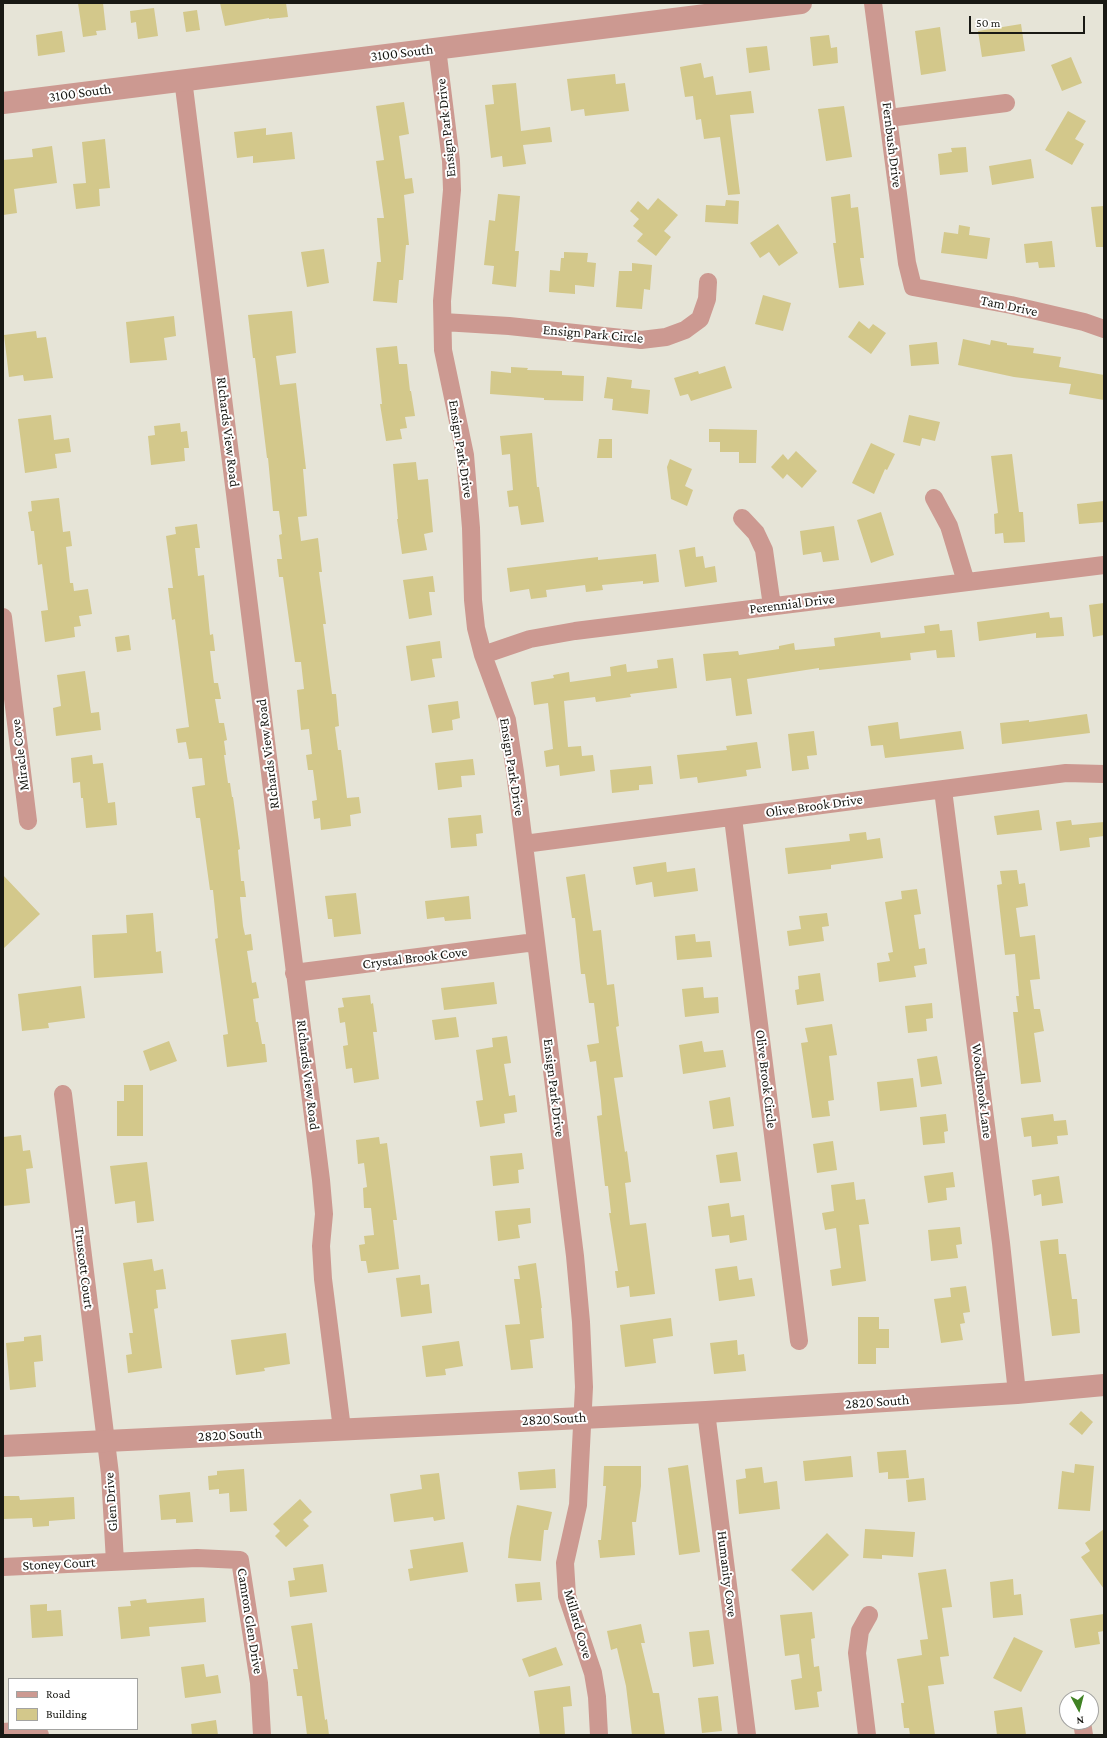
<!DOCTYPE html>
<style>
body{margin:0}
#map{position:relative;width:1107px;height:1738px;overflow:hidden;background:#e6e4d7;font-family:"Crimson Pro",serif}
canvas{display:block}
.frame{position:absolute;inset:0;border:4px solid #191914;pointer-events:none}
.legend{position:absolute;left:8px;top:1678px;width:130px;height:52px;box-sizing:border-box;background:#fff;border:1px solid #a3a3a1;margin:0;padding:5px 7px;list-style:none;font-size:12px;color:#191914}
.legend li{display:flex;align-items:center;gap:8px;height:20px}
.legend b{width:20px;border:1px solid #a3a3a1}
.north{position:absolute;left:1059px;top:1690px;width:40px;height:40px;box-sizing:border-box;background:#fff;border:1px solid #a3a3a1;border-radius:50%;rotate:173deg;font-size:11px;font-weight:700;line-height:16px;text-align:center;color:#191914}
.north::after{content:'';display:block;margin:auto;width:14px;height:18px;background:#408224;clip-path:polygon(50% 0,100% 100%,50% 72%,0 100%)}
.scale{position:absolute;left:969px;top:16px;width:116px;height:18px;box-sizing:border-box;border:2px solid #191914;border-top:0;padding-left:5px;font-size:12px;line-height:14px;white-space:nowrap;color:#191914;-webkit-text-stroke:3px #fff;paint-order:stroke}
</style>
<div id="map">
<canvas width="1107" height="1738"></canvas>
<div class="frame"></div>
<ul class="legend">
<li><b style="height:5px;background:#cc9991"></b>Road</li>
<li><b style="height:11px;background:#d3c88b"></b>Building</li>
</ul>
<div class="north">N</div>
<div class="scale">50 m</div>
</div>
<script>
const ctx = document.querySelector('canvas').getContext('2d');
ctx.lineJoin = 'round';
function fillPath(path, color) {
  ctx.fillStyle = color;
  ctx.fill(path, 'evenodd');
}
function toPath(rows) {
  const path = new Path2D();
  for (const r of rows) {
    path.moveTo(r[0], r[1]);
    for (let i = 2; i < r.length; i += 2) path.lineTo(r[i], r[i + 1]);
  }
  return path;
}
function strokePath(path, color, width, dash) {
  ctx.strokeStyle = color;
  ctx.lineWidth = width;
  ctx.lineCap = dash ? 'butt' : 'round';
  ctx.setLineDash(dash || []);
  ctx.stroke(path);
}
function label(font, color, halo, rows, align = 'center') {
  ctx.font = font + ' "Crimson Pro",serif';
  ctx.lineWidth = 4;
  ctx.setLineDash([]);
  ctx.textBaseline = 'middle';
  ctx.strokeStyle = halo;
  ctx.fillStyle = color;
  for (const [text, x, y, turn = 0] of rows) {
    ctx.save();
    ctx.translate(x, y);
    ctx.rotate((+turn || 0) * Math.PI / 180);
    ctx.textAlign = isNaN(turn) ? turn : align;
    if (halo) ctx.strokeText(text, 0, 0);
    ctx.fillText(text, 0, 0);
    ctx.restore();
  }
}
fillPath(toPath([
 [78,3,103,3,106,30,96,31,97,35,83,37],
 [220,3,286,3,288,17,269,19,269,18,225,26],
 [154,8,158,36,138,39,136,22,131,23,130,11],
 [197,10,200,30,186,32,183,12],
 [1021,24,1025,51,982,57,978,31],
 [940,27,946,71,921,75,915,31],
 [62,31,65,52,38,56,36,35],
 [829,35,831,48,837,47,838,63,813,66,810,37],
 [767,46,770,70,749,73,746,48],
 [1071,57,1082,83,1062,91,1051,65],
 [701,63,704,78,713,76,716,95,751,91,754,113,730,115,740,194,728,195,720,137,704,139,701,119,696,120,693,96,685,97,680,67],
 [615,74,616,84,625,83,629,111,585,116,584,109,571,111,567,79],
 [516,83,521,131,550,127,552,142,523,145,526,164,503,167,502,156,491,158,485,105,494,104,492,85],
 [404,102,409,134,399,136,405,179,412,178,414,193,404,195,409,245,406,245,403,280,399,280,397,303,373,301,377,262,381,262,377,218,384,218,376,161,384,160,376,106],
 [844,106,852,157,826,161,818,109],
 [1068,111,1086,121,1075,139,1084,144,1072,165,1045,150],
 [266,128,266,135,292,132,295,159,253,163,253,156,237,158,234,132],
 [105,139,110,188,99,189,100,206,76,209,73,184,86,183,82,142],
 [52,146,57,183,14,189,17,213,3,215,3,160,33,157,32,149],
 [966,147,968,172,940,175,938,154,952,152,951,148],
 [1031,159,1034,178,992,185,989,166],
 [498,194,520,196,515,251,519,251,516,287,492,284,494,266,484,265,489,220,495,221],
 [850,194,851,208,858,207,864,258,860,258,864,285,839,288,833,243,836,243,831,197],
 [658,198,678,215,664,231,671,237,656,256,637,241,643,234,633,226,639,219,630,211,638,201,648,210],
 [726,200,739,201,738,224,705,222,706,205,725,206],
 [1104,206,1104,247,1096,247,1091,207],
 [778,224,798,253,779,266,769,252,760,258,750,243],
 [959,225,970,227,969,235,990,238,987,259,941,253,944,232,958,234],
 [1052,241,1055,267,1039,268,1038,262,1026,263,1024,244],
 [324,249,329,283,307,287,301,252],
 [564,252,588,253,587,262,596,263,594,287,575,285,575,294,549,292,550,270,560,271,561,258,564,258],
 [632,263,652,265,650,290,644,289,642,309,616,307,619,271,632,271],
 [763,295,791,303,783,331,755,324],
 [292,311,296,353,276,356,280,385,296,383,306,469,303,469,307,516,298,517,301,541,318,538,322,572,319,572,326,624,323,624,332,694,336,694,339,726,335,727,338,750,341,750,347,798,359,797,361,813,350,815,351,826,321,830,320,818,314,819,312,801,317,800,313,770,308,770,306,755,312,754,309,729,301,730,297,690,304,689,301,662,295,662,283,577,279,577,277,559,282,559,279,535,282,534,279,511,273,511,268,458,267,458,255,358,253,358,248,315],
 [174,316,176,336,164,338,167,360,130,363,126,322],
 [859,321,869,329,873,324,886,333,871,354,848,337],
 [36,331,37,338,46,337,53,378,24,381,23,375,9,377,4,335],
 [963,339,990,345,991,340,1007,343,1007,345,1034,348,1033,353,1061,357,1059,367,1104,375,1104,400,1069,394,1071,384,1014,377,958,365],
 [937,342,939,364,911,366,909,345],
 [397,346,399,364,407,364,410,391,411,391,415,416,405,417,407,428,400,429,402,439,386,441,380,404,382,404,376,348],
 [725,366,732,388,691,401,688,394,680,396,674,378,698,371,699,374],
 [511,367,528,368,527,370,562,371,562,375,584,376,583,401,544,400,544,398,490,394,491,371,511,373],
 [607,377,632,380,631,388,650,390,648,414,612,410,613,399,604,398],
 [51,415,54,440,69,438,71,452,55,454,57,468,25,473,18,419],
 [909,415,940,422,935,441,922,438,920,446,903,442],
 [180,423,181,432,187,431,189,448,184,448,185,461,151,465,148,436,155,435,154,426],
 [709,429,757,430,756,463,739,463,739,452,720,452,720,442,709,442],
 [532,433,537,487,539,487,544,522,521,525,518,506,509,507,507,491,513,490,510,454,502,455,500,436],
 [599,439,612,439,612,458,597,458],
 [871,443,895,454,887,470,885,469,874,494,852,483],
 [796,451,817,471,802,488,787,474,783,479,771,467,783,454,788,460],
 [1012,454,1019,512,1023,512,1025,542,1004,543,1003,533,995,534,994,514,998,513,991,456],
 [670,459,692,469,685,486,693,490,687,506,671,499,667,467],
 [416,462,418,480,428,479,433,532,424,534,427,550,402,554,397,519,398,519,393,464],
 [59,498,63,532,70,531,72,546,66,547,70,583,73,583,74,591,88,589,92,614,79,616,81,626,74,627,75,637,45,642,41,611,48,610,42,564,38,565,34,531,31,531,28,512,32,511,31,501],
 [1104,501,1104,522,1079,524,1077,504],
 [881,512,894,555,871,563,857,520],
 [197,524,200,548,195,548,198,576,204,575,210,635,213,634,215,651,210,651,214,683,218,683,221,699,215,699,219,723,224,723,227,740,224,741,226,755,224,755,228,783,230,783,232,797,233,797,240,849,238,850,241,881,244,881,246,897,240,897,243,926,245,935,251,934,253,950,247,951,252,983,256,982,259,998,253,999,256,1022,258,1022,262,1044,265,1044,267,1062,227,1067,223,1035,228,1034,215,939,218,938,213,890,210,890,200,818,196,818,192,787,205,785,202,758,189,759,186,742,178,743,176,729,189,727,175,619,172,620,168,588,173,588,166,536,176,534,175,527],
 [834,526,839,560,823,562,821,552,803,555,800,531],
 [695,547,696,557,703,556,705,568,715,566,717,582,685,587,679,550],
 [656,554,659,582,643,584,643,581,602,585,603,590,586,592,585,585,546,590,547,597,531,599,529,589,510,592,507,568,598,557,598,560],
 [433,576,435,592,429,592,432,615,409,619,403,580],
 [1104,603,1104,635,1093,637,1089,605],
 [1049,612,1050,618,1062,617,1064,636,1036,638,1036,633,979,641,977,622],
 [939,624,940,631,952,630,955,657,937,658,936,650,910,653,911,660,819,670,819,668,747,679,752,714,736,716,731,678,706,681,703,654,738,651,739,655,779,649,779,646,794,643,795,650,835,646,834,638,880,632,881,638,925,633,924,626],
 [129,635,131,650,117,652,115,637],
 [440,641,442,658,432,659,435,677,411,681,406,646],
 [673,658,677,688,630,694,631,697,596,702,595,697,564,701,568,747,581,746,582,756,593,755,595,771,560,776,559,765,546,767,544,751,553,749,548,703,534,705,531,682,554,678,553,675,569,672,570,682,611,676,610,667,626,664,627,672,658,668,657,660],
 [85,671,91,713,99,712,101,730,56,736,53,708,61,706,57,675],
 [458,701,460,718,452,720,453,730,432,733,428,705],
 [1087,714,1090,733,1002,744,1000,723,1029,720,1029,722],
 [898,722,900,739,961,731,964,749,885,758,883,745,871,746,868,726],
 [814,731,817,755,807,756,809,769,792,771,788,734],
 [757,742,761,768,746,770,747,776,698,783,697,777,680,779,677,755,727,750,726,746],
 [92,755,93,764,103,763,108,803,115,802,117,825,86,828,83,798,81,798,80,782,73,783,71,758],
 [473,759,475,775,461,776,462,787,438,790,435,763],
 [651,766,653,784,639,785,639,790,612,793,610,770],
 [1039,810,1042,830,997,835,994,816],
 [481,815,483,833,476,834,477,846,451,848,448,818],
 [1071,820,1072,825,1104,822,1104,836,1089,838,1090,847,1060,851,1056,822],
 [866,832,867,840,880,838,883,858,831,865,831,869,788,874,785,848,850,841,849,834],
 [666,862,667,872,695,868,698,891,654,897,652,882,636,885,633,867],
 [1017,870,1019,884,1025,883,1028,906,1016,908,1020,937,1035,935,1040,979,1030,980,1034,1009,1040,1009,1044,1031,1034,1033,1041,1082,1021,1084,1013,1012,1018,1012,1016,996,1019,996,1015,954,1005,955,997,885,1002,884,1000,871],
 [585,874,593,931,601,930,607,985,614,984,619,1026,616,1027,623,1077,614,1078,625,1152,627,1151,631,1182,625,1183,630,1225,646,1223,655,1294,630,1297,629,1286,617,1288,615,1271,618,1271,609,1213,611,1213,608,1186,605,1186,597,1116,602,1115,601,1101,596,1061,590,1062,587,1045,599,1043,594,1003,589,1003,585,974,581,974,575,918,572,918,566,877],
 [3,875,40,914,3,949],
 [917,889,921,914,914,915,919,949,925,948,927,964,914,966,916,977,879,982,877,963,890,961,888,953,893,952,885,902,902,899,901,891],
 [356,893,361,934,334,937,332,919,328,919,325,896],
 [469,896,471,919,445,921,444,917,427,919,425,901],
 [153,913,156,952,161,951,163,973,94,978,92,935,127,933,126,915],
 [827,913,829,926,822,927,824,941,789,946,787,931,801,929,799,916],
 [695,934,696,942,710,941,712,957,677,960,675,936],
 [820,973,824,1001,797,1005,795,990,799,989,798,976],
 [494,982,497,1004,444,1010,441,988],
 [81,986,85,1018,48,1023,49,1028,22,1031,18,994],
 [703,987,704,998,718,997,719,1013,685,1017,682,989],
 [370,995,371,1004,373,1003,377,1032,373,1032,379,1079,354,1083,352,1068,346,1069,343,1046,348,1045,345,1022,340,1023,338,1008,344,1007,342,998],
 [932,1003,933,1018,926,1019,927,1031,908,1033,905,1006],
 [456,1017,459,1037,435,1040,432,1020],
 [832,1024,837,1055,829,1056,834,1100,828,1101,830,1116,812,1118,801,1043,808,1042,805,1028],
 [507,1036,511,1063,504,1064,509,1096,515,1095,517,1112,504,1114,505,1123,480,1127,476,1101,483,1100,476,1050,493,1047,492,1038],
 [169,1041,177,1061,150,1071,143,1051],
 [702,1041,704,1052,723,1050,726,1067,683,1074,679,1045],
 [937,1056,942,1084,921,1087,917,1059],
 [913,1078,917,1107,880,1111,877,1082],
 [124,1085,143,1085,143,1136,117,1136,117,1101,124,1101],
 [730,1097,734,1126,713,1129,709,1101],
 [946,1114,948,1131,944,1132,945,1143,923,1145,920,1117],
 [1053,1114,1054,1121,1066,1120,1068,1135,1057,1136,1058,1144,1032,1147,1031,1136,1024,1137,1021,1118],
 [21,1135,23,1151,30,1150,33,1168,26,1169,30,1203,3,1206,3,1137],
 [379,1137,380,1144,387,1143,397,1220,393,1220,399,1269,368,1273,366,1261,361,1261,359,1245,365,1244,364,1236,374,1235,371,1208,364,1208,363,1188,367,1187,364,1163,358,1164,356,1140],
 [833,1141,837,1170,817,1173,813,1144],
 [737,1152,741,1181,720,1183,716,1155],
 [522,1153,524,1169,518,1170,519,1183,493,1186,490,1156],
 [147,1162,154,1221,137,1223,135,1201,115,1204,110,1166],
 [953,1172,955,1187,946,1188,947,1200,928,1203,924,1176],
 [1059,1176,1063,1203,1042,1206,1041,1194,1034,1196,1032,1180],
 [854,1182,856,1200,865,1199,869,1224,859,1225,866,1281,832,1286,830,1270,841,1268,836,1228,825,1230,822,1213,834,1211,831,1185],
 [729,1203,731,1217,744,1215,747,1240,730,1243,729,1235,712,1237,708,1206],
 [530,1208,531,1223,518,1225,520,1238,498,1241,495,1211],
 [960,1227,962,1244,956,1245,958,1258,931,1261,928,1230],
 [1058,1239,1059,1254,1066,1254,1072,1299,1077,1299,1080,1333,1052,1336,1040,1241],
 [152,1259,154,1271,163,1269,166,1289,156,1290,158,1308,154,1309,162,1368,128,1373,126,1355,132,1354,129,1333,133,1333,123,1263],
 [536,1263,542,1308,541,1308,544,1338,530,1340,533,1368,511,1370,505,1325,520,1324,514,1279,520,1279,518,1266],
 [737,1266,739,1280,752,1278,755,1296,719,1301,715,1269],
 [420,1275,421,1285,429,1284,432,1313,401,1317,396,1278],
 [966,1286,970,1312,963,1313,965,1323,960,1324,963,1340,941,1343,934,1299,951,1297,950,1288],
 [858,1317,879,1317,879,1329,889,1329,889,1348,876,1348,876,1364,858,1364],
 [671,1318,673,1336,653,1339,656,1363,625,1367,620,1325],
 [286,1333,290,1364,264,1368,265,1371,236,1375,231,1340],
 [41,1335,43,1361,34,1362,36,1387,10,1390,6,1343,24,1341,24,1337],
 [737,1340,738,1355,744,1354,746,1371,714,1374,710,1343],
 [459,1341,463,1366,445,1369,446,1375,426,1377,422,1346],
 [1081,1411,1093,1422,1082,1435,1069,1424],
 [906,1450,909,1478,888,1479,888,1472,879,1473,877,1452],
 [851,1456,853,1477,805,1481,803,1461],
 [1075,1464,1094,1466,1090,1511,1058,1509,1062,1471,1074,1473],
 [688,1465,700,1552,679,1555,668,1468],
 [604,1466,641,1466,641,1486,636,1522,632,1522,635,1555,600,1558,598,1540,601,1540,606,1486,603,1486],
 [762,1467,764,1483,777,1481,780,1509,739,1514,736,1480,746,1478,745,1469],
 [244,1469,247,1511,230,1512,229,1493,219,1494,219,1489,209,1490,208,1476,217,1475,217,1471],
 [555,1469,556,1488,520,1490,518,1472],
 [439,1473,445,1519,434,1521,433,1517,394,1522,390,1494,422,1489,420,1475],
 [924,1478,926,1500,908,1502,906,1480],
 [190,1492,193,1522,176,1523,176,1519,161,1520,159,1495],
 [3,1496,19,1496,20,1500,74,1497,75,1519,49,1521,49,1526,33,1527,32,1518,3,1519],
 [300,1499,312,1512,303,1520,309,1526,286,1547,275,1536,280,1531,273,1524],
 [517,1505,552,1512,548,1530,544,1530,541,1561,508,1558,510,1538],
 [865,1529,915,1532,913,1557,882,1555,882,1559,863,1558],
 [1104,1529,1104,1589,1081,1557,1090,1551,1085,1543],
 [827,1533,849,1555,813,1591,791,1570],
 [463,1542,468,1572,410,1581,408,1569,413,1568,410,1550],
 [323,1564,327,1592,290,1597,288,1581,295,1580,293,1568],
 [946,1569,952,1607,942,1608,949,1656,940,1657,944,1684,928,1686,935,1735,910,1735,909,1728,904,1728,901,1703,904,1703,897,1659,922,1655,920,1640,928,1639,918,1573],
 [1013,1579,1014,1595,1021,1594,1023,1615,993,1618,990,1582],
 [540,1582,542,1600,517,1602,515,1584],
 [204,1598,206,1622,149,1627,150,1636,121,1639,118,1607,131,1606,130,1601,146,1599,147,1603],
 [47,1604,47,1611,61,1610,63,1636,32,1638,30,1605],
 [812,1612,815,1638,811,1639,814,1667,819,1666,822,1691,817,1692,819,1707,795,1710,791,1680,802,1678,799,1654,785,1656,780,1615],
 [1104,1614,1104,1631,1098,1632,1100,1644,1075,1648,1070,1619],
 [312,1623,325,1720,327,1719,329,1735,307,1735,302,1696,297,1696,293,1669,298,1669,291,1626],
 [641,1624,645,1643,641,1643,653,1693,659,1693,665,1735,632,1735,626,1686,617,1648,611,1650,607,1631],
 [709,1630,714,1664,693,1667,689,1632],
 [1014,1637,1043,1651,1021,1692,993,1678],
 [556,1647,563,1665,529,1677,522,1659],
 [204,1664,206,1677,218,1675,221,1693,185,1698,181,1667],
 [570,1686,572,1706,563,1707,565,1735,540,1735,534,1691],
 [718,1696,722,1731,702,1733,698,1698],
 [1022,1707,1026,1735,997,1735,994,1711],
 [216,1720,218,1735,192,1735,191,1724]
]), '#d3c88b');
strokePath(toPath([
 [873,3,907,263,913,287,1011,305,1084,322,1104,329],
 [437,48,451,161,452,190,442,301,443,350,465,455,471,528,473,600,476,628,483,655,507,720,515,772,575,1256,581,1322,584,1387,578,1505,565,1563,567,1596,593,1673,597,1697,599,1735],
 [183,79,321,1180,324,1214,321,1246,323,1279,342,1429],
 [889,118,1006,103],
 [443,322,509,326,641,340,666,337,685,330,700,319,707,299,708,282],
 [934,498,949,526,966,582],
 [742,518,756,533,764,550,772,606],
 [3,617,28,821],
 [483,655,530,639,575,631,1104,565],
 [943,790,1001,1243,1017,1393],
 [733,818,799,1341],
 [524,844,1066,773,1104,774],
 [294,973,535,942],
 [63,1094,110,1474,115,1562],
 [706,1412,747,1735],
 [3,1567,197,1558,240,1560,259,1683,262,1735],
 [1082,1722,1084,1735],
 [3,1732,17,1731,38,1732,40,1735],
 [867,1735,857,1653,860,1631,869,1615]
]), '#cc9991', 18);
strokePath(toPath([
 [3,103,801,3],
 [3,1446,706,1412,1017,1393,1104,1385]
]), '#cc9991', 22);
label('14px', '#191914', '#fff', [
 ["3100 South",402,53,-7],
 ["3100 South",80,93,-8],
 ["Ensign Park Drive",446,128,-96],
 ["Fernbush Drive",892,145,83],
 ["Tam Drive",1009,306,12],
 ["Ensign Park Circle",593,334,5],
 ["RIchards View Road",228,432,83],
 ["Ensign Park Drive",461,449,81],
 ["Perennial Drive",792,604,-7],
 ["RIchards View Road",268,754,-97],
 ["Miracle Cove",20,755,-97],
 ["Ensign Park Drive",512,767,81],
 ["Olive Brook Drive",814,806,-8],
 ["Crystal Brook Cove",415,958,-7],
 ["RIchards View Road",308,1075,83],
 ["Olive Brook Circle",766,1079,83],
 ["Ensign Park Drive",554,1088,83],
 ["Woodbrook Lane",982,1091,83],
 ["Truscott Court",84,1268,83],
 ["2820 South",877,1402,-4],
 ["2820 South",554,1419,-3],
 ["2820 South",230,1435,-3],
 ["Glen Drive",111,1502,-94],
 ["Stoney Court",59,1564,-3],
 ["Humanity Cove",727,1574,83],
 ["Camron Glen Drive",250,1621,81],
 ["Millard Cove",578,1624,74]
]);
</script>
